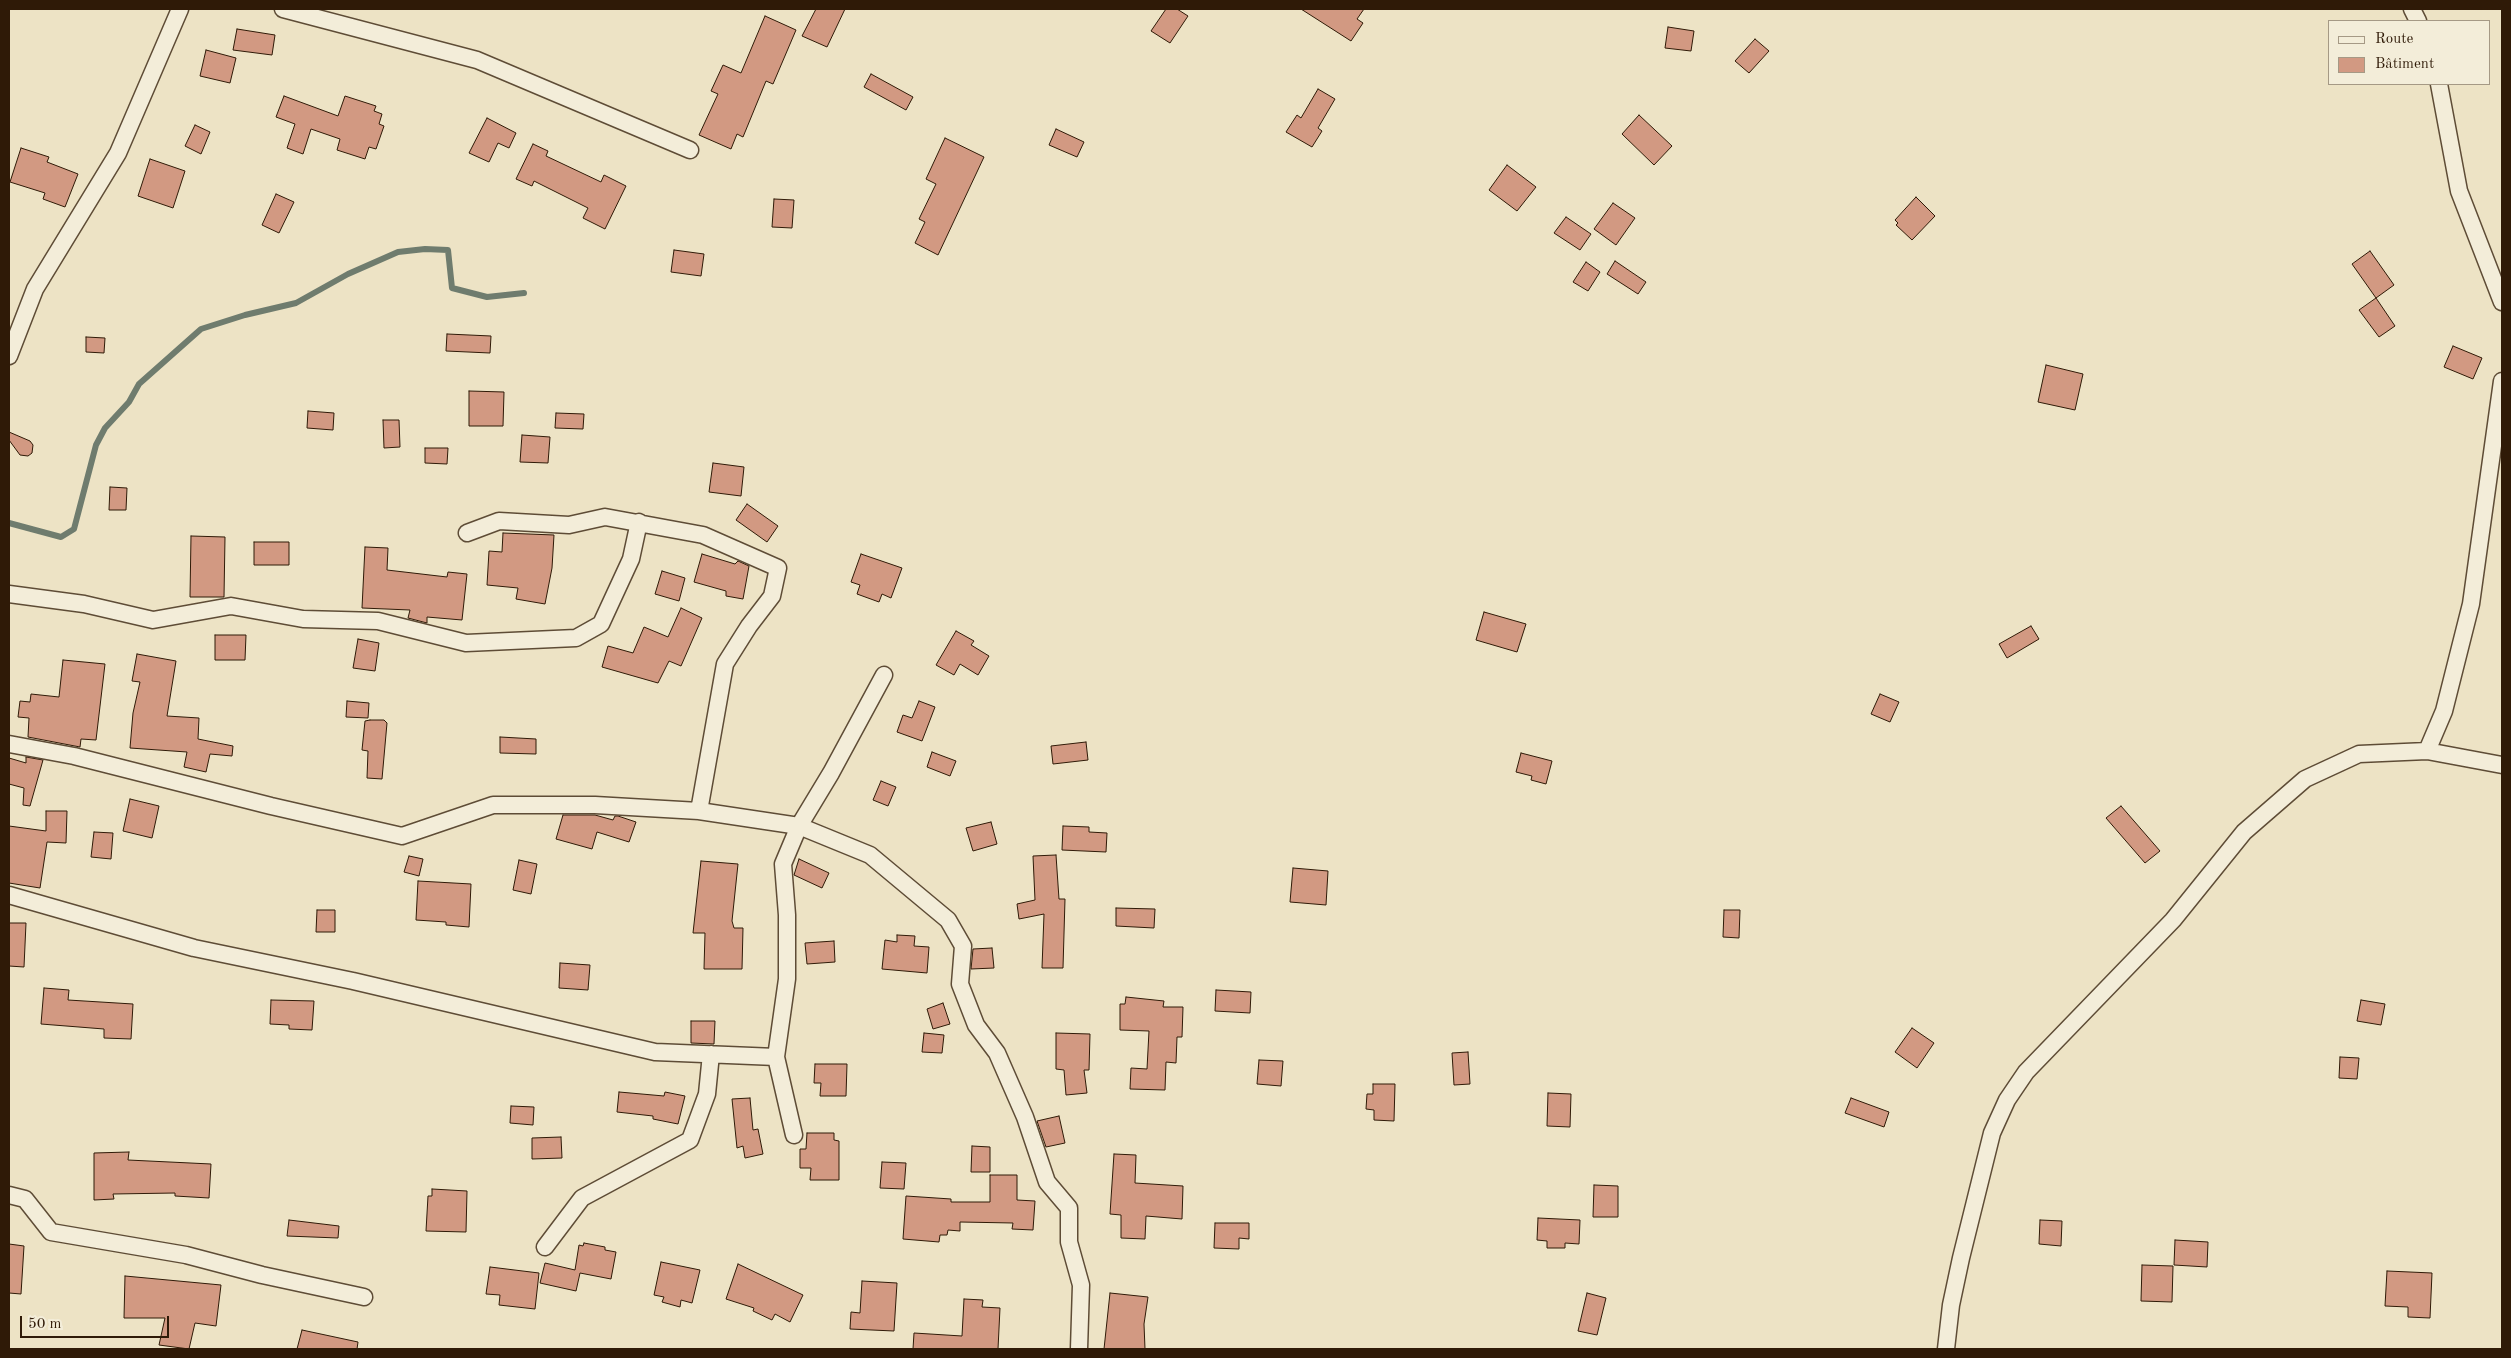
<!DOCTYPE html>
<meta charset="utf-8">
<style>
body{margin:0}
#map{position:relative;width:2511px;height:1358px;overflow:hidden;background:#ede3c5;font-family:"Old Standard TT",serif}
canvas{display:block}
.frame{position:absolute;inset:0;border:10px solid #2f1a07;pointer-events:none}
.legend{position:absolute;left:2328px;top:20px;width:162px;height:65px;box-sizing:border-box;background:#f3edd9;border:1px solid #a59985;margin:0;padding:6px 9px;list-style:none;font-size:15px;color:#2f1a07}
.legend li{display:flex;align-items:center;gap:10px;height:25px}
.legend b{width:25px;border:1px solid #a59985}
.scale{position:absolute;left:20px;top:1316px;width:149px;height:22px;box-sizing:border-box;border:2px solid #2f1a07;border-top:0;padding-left:6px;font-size:15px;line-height:18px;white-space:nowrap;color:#2f1a07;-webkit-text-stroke:4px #f3edd9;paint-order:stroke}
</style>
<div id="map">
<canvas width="2511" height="1358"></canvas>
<div class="frame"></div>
<ul class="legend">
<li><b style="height:6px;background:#f3edd9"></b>Route</li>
<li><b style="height:14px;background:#d29982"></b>Bâtiment</li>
</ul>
<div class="scale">50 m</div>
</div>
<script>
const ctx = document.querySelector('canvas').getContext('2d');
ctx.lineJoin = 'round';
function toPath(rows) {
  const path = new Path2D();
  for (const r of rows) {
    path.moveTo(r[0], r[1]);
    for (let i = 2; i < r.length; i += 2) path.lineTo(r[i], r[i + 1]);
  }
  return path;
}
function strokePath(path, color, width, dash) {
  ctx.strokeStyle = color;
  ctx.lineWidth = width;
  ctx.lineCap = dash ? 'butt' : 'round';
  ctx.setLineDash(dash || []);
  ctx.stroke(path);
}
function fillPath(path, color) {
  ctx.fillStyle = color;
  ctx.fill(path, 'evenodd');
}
strokePath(toPath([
 [9,523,61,537,74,529,96,445,105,428,129,402,139,384,201,329,245,315,296,303,348,274,398,252,425,249,448,250,452,288,487,297,524,293]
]), '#6f7c6e', 6);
const building = toPath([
 [816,9,845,9,827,47,802,36,816,9],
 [1166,9,1177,9,1188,16,1170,43,1151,31,1166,9],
 [1301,9,1364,9,1357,19,1363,23,1351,41,1301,9],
 [765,16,796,30,773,84,766,81,743,137,737,134,731,149,699,135,718,94,711,91,723,65,741,73,765,16],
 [1668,27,1694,31,1691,51,1665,48,1668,27],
 [237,29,275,35,272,55,233,50,237,29],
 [1755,39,1769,51,1749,73,1735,61,1755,39],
 [206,50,236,58,230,83,200,76,206,50],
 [871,74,913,97,906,110,864,87,871,74],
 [1318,89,1335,99,1318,128,1322,131,1312,147,1286,132,1297,115,1301,118,1318,89],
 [284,96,338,116,345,96,376,106,374,111,382,114,379,124,384,126,376,149,369,147,365,159,337,150,340,139,311,129,303,154,287,148,295,124,276,117,284,96],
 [1639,115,1672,146,1654,165,1622,134,1639,115],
 [487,118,516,133,509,148,498,143,489,162,469,153,487,118],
 [195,125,210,132,201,154,185,146,195,125],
 [1056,129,1084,142,1077,157,1049,145,1056,129],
 [945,138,984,157,938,255,915,243,925,222,919,219,936,184,926,179,945,138],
 [533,144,548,151,546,156,601,182,604,175,626,186,605,229,583,218,588,208,534,181,532,186,516,179,533,144],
 [21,148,49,157,47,162,78,174,65,207,43,199,45,193,10,182,21,148],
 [150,159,185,171,173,208,138,196,150,159],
 [1507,165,1536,187,1517,211,1489,190,1507,165],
 [276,194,294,202,279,233,262,225,276,194],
 [1916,197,1935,216,1912,240,1896,225,1898,223,1895,220,1916,197],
 [774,199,794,200,792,228,772,227,774,199],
 [1613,203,1635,218,1616,245,1594,229,1613,203],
 [1566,217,1591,234,1580,250,1554,233,1566,217],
 [674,250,704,254,701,276,671,272,674,250],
 [2370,251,2394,285,2376,298,2352,264,2370,251],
 [1615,261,1646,282,1638,294,1607,274,1615,261],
 [1586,262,1600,272,1588,291,1573,282,1586,262],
 [2376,298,2395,326,2379,337,2359,310,2376,298],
 [447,334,491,336,490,353,446,351,447,334],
 [86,337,105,338,104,353,86,352,86,337],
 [2453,346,2482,358,2473,379,2444,367,2453,346],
 [2046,365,2083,374,2075,410,2038,402,2046,365],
 [469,391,504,392,503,426,469,426,469,391],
 [308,411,334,413,333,430,307,428,308,411],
 [556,413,584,414,583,429,555,428,556,413],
 [383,420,399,420,400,447,384,448,383,420],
 [9,432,30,441,33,445,32,453,28,456,20,455,9,440,9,432],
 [522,435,550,437,548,463,520,462,522,435],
 [425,448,448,448,447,464,425,463,425,448],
 [713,463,744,467,741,496,709,492,713,463],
 [110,487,127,488,126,510,109,510,110,487],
 [747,504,778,526,767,542,736,520,747,504],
 [503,533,554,535,552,568,545,604,516,599,518,588,487,585,489,551,502,552,503,533],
 [191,536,225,537,224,597,190,597,191,536],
 [254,542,289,542,289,565,254,565,254,542],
 [365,547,388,548,387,570,447,577,448,572,467,574,462,620,427,617,427,623,408,618,410,610,362,608,365,547],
 [702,554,735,564,738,561,749,566,743,599,726,596,726,591,694,582,702,554],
 [861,554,902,568,891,598,882,594,879,602,857,594,860,585,851,582,861,554],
 [662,571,685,578,679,601,655,594,662,571],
 [681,608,702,618,681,666,669,661,658,683,602,667,608,646,633,653,644,627,668,637,681,608],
 [1484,612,1526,624,1517,652,1476,640,1484,612],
 [2031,626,2039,639,2007,658,1999,644,2031,626],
 [956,631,974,641,971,645,989,656,978,675,960,664,954,675,936,665,956,631],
 [215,635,246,635,245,660,215,660,215,635],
 [358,639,379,643,375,671,353,668,358,639],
 [137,654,176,661,167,716,199,718,198,739,233,746,232,756,210,754,206,772,184,767,187,752,130,748,133,713,140,682,132,681,137,654],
 [63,660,105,664,96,740,81,739,80,747,28,737,29,718,18,717,20,701,30,702,31,694,59,697,63,660],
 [1880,694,1899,702,1890,722,1871,714,1880,694],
 [347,701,369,703,368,718,346,717,347,701],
 [919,701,935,707,922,741,897,732,903,715,912,718,919,701],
 [370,720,384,720,387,723,382,779,367,778,368,751,362,750,365,721,370,720],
 [500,737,536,739,536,754,500,753,500,737],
 [1086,742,1088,760,1053,764,1051,746,1086,742],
 [932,752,956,761,950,776,927,767,932,752],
 [1521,753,1552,761,1546,784,1531,780,1532,776,1516,772,1521,753],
 [26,757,43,760,30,806,23,805,24,788,9,784,9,758,26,763,26,757],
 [881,781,896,787,888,806,873,800,881,781],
 [130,799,159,806,152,838,123,831,130,799],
 [2121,806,2160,851,2145,863,2106,818,2121,806],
 [46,811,67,811,66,843,47,842,40,888,9,883,9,826,46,831,46,811],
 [563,815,595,815,613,820,615,816,618,816,636,822,629,842,597,832,592,849,556,839,563,815],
 [991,822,997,844,973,851,966,828,991,822],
 [1063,826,1089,827,1089,832,1107,833,1106,852,1062,850,1063,826],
 [94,832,113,833,111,859,91,857,94,832],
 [1056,855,1059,899,1065,899,1063,968,1042,968,1044,914,1019,919,1017,904,1035,900,1033,856,1056,855],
 [409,856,423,859,419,876,404,872,409,856],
 [799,859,829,873,822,888,794,875,799,859],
 [519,860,537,864,531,894,513,890,519,860],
 [701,861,738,864,732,921,734,928,743,928,742,969,704,969,705,933,693,933,701,861],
 [1293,868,1328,871,1326,905,1290,902,1293,868],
 [418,881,471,884,469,927,446,925,446,922,416,920,418,881],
 [1116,908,1155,909,1154,928,1116,926,1116,908],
 [317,910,335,910,335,932,316,932,317,910],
 [1724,910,1740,910,1739,938,1723,937,1724,910],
 [9,923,26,923,24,967,9,966,9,923],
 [897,935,915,936,914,946,929,947,927,973,882,969,885,940,897,942,897,935],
 [834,941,835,962,807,964,805,943,834,941],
 [992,948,994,968,971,969,973,949,992,948],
 [560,963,590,965,588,990,559,988,560,963],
 [44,988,69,990,68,1000,133,1004,131,1039,104,1038,104,1029,41,1024,44,988],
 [1216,990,1251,992,1250,1013,1215,1011,1216,990],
 [1126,997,1164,1001,1163,1007,1183,1007,1182,1037,1177,1037,1176,1063,1166,1062,1165,1090,1130,1089,1131,1068,1147,1069,1149,1031,1120,1030,1120,1004,1125,1004,1126,997],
 [271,1000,314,1001,312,1030,289,1029,289,1025,270,1024,271,1000],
 [2361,1000,2385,1004,2381,1025,2357,1021,2361,1000],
 [943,1003,950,1024,933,1029,927,1009,943,1003],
 [691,1021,715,1021,714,1044,691,1043,691,1021],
 [1912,1028,1934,1043,1917,1068,1895,1052,1912,1028],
 [924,1033,944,1035,942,1053,922,1052,924,1033],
 [1056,1033,1090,1034,1089,1070,1084,1070,1087,1093,1066,1095,1064,1070,1056,1069,1056,1033],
 [1468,1052,1470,1084,1454,1085,1452,1053,1468,1052],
 [2340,1057,2359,1058,2357,1079,2339,1078,2340,1057],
 [1259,1060,1283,1061,1281,1086,1257,1084,1259,1060],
 [815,1064,847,1064,846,1096,820,1096,821,1083,814,1083,815,1064],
 [1373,1084,1395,1084,1394,1121,1374,1120,1374,1110,1366,1109,1367,1094,1373,1094,1373,1084],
 [619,1092,664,1096,665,1092,685,1096,678,1124,653,1119,653,1116,617,1112,619,1092],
 [1548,1093,1571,1094,1570,1127,1547,1126,1548,1093],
 [750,1098,753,1130,758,1129,763,1154,745,1158,743,1146,737,1148,732,1099,750,1098],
 [1851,1098,1889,1112,1884,1127,1845,1113,1851,1098],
 [511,1106,534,1107,533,1125,510,1123,511,1106],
 [1059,1116,1065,1143,1046,1147,1037,1121,1059,1116],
 [807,1133,834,1133,834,1140,839,1141,839,1180,810,1180,811,1168,800,1168,800,1149,806,1149,807,1133],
 [561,1137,562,1158,532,1159,532,1138,561,1137],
 [972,1146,990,1147,990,1172,971,1172,972,1146],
 [129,1152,128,1160,211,1164,209,1198,175,1196,175,1193,113,1194,114,1199,94,1200,94,1153,129,1152],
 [1114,1154,1136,1155,1135,1183,1183,1186,1182,1219,1146,1216,1145,1239,1121,1238,1121,1215,1110,1214,1114,1154],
 [882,1162,906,1163,904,1189,880,1188,882,1162],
 [990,1175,1017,1175,1017,1200,1035,1201,1033,1230,1012,1229,1013,1223,960,1222,960,1231,948,1230,947,1235,940,1235,939,1242,903,1239,906,1196,951,1199,951,1202,990,1202,990,1175],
 [1594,1185,1618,1186,1618,1217,1593,1217,1594,1185],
 [432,1189,467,1191,466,1232,426,1231,428,1196,432,1196,432,1189],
 [1538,1218,1580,1220,1579,1244,1565,1243,1565,1248,1547,1248,1547,1241,1537,1240,1538,1218],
 [289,1220,339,1226,338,1238,287,1236,289,1220],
 [2040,1220,2062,1221,2061,1246,2039,1244,2040,1220],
 [1215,1223,1249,1223,1249,1239,1239,1238,1239,1249,1214,1248,1215,1223],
 [2175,1240,2208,1242,2207,1267,2174,1265,2175,1240],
 [584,1243,605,1247,605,1250,616,1252,611,1279,580,1273,576,1291,540,1283,545,1263,575,1270,579,1245,583,1246,584,1243],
 [9,1244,24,1246,21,1294,9,1293,9,1244],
 [661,1262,700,1270,692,1303,681,1300,680,1307,662,1302,664,1297,654,1295,661,1262],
 [738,1264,803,1295,790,1322,775,1314,772,1320,753,1311,754,1308,726,1299,738,1264],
 [2142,1265,2173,1266,2172,1302,2141,1301,2142,1265],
 [490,1267,539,1273,535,1309,499,1305,500,1295,486,1294,490,1267],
 [2387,1271,2432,1273,2430,1318,2408,1317,2408,1307,2385,1306,2387,1271],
 [125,1276,221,1285,216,1326,195,1323,189,1349,159,1345,165,1318,124,1318,125,1276],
 [862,1281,897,1283,894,1331,850,1329,851,1312,860,1313,862,1281],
 [1110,1293,1148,1297,1144,1324,1145,1349,1104,1349,1110,1293],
 [1587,1293,1606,1298,1597,1335,1578,1331,1587,1293],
 [964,1299,983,1300,982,1307,1000,1308,998,1349,913,1349,914,1333,962,1336,964,1299],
 [302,1330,358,1342,357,1349,297,1349,302,1330]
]);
fillPath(building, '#d29982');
strokePath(building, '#2f1a07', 1);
const street = toPath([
 [283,9,477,60,690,150],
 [2412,9,2418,21],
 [2439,84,2459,191,2502,302],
 [9,356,35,289,118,153,180,9],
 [467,533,499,521,569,525,605,517,703,535,778,568,772,596,749,626,725,664,699,811],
 [9,594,84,604,153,620,231,606,303,619,378,621,466,643,576,638,601,624,631,559,639,522],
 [9,744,74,756,271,806,402,836,493,805,595,805,699,811,799,826,870,855,948,920,963,946,960,984,976,1025,997,1053,1025,1117,1047,1182,1069,1208,1069,1242,1081,1285,1079,1349],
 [2427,751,2444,711,2471,604,2502,381],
 [9,895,194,948,353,981,655,1052,776,1057],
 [794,1135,776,1057,787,979,787,915,783,864,799,826,831,773,884,675],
 [9,1195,25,1199,51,1232,186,1255,262,1275,364,1297],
 [545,1247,582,1198,690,1140,707,1094,711,1054],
 [1946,1349,1951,1305,1961,1258,1992,1133,2007,1100,2026,1072,2173,920,2244,832,2305,779,2359,754,2427,751,2502,765]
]);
strokePath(street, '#5e4c36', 19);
strokePath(street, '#f3edd9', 16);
</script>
